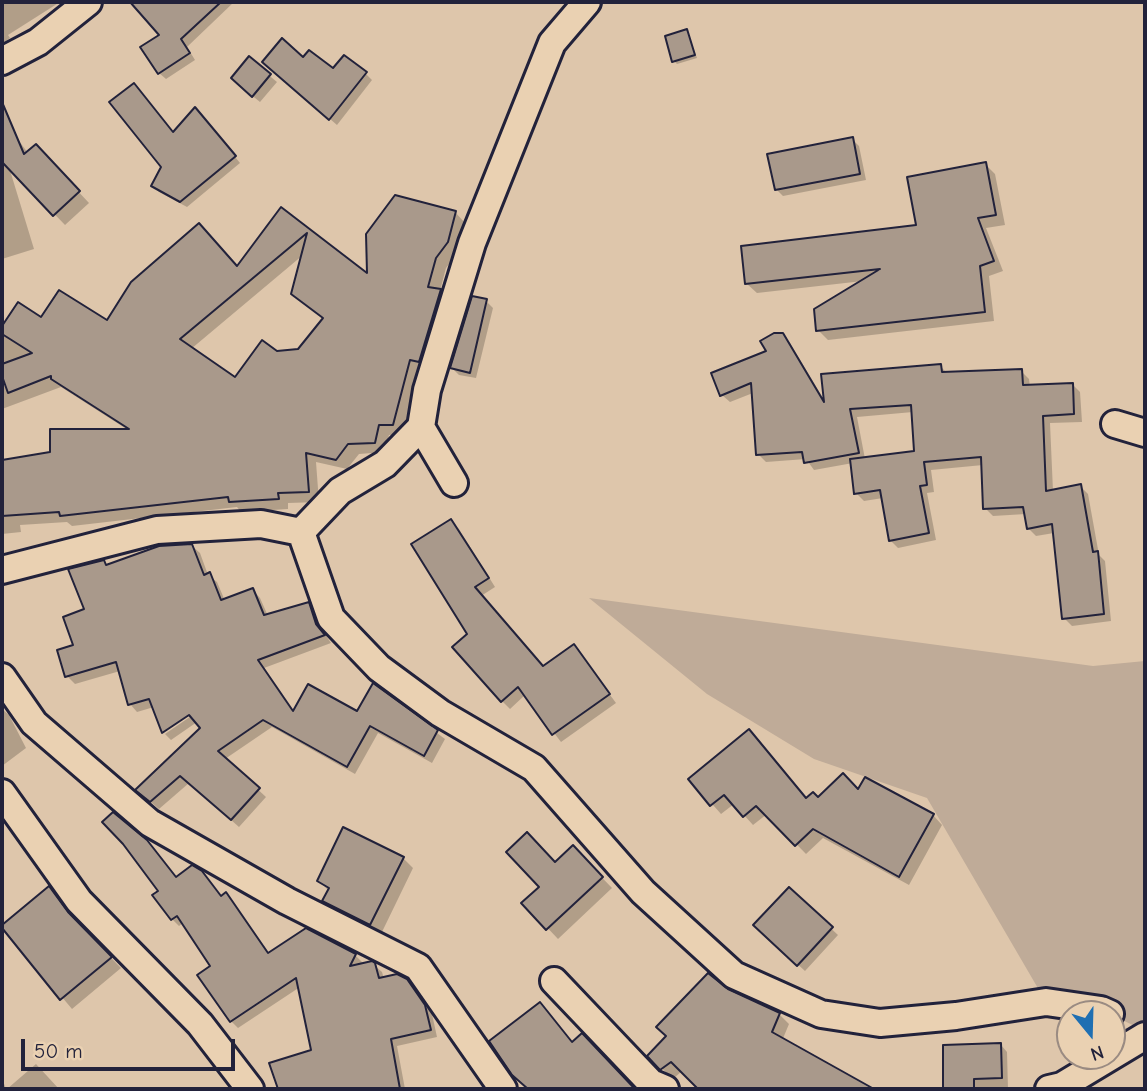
<!DOCTYPE html>
<style>
body{margin:0}
#map{position:relative;width:1147px;height:1091px;overflow:hidden;background:#dec6ab;font-family:"Comic Neue",sans-serif}
canvas{display:block}
.frame{position:absolute;inset:0;border:4px solid #22223b;pointer-events:none}
.north{position:absolute;left:1056px;top:1000px;width:70px;height:70px;box-sizing:border-box;background:#ead1b2;border:2px solid #9a8b82;border-radius:50%;rotate:161deg;font-size:19px;font-weight:700;line-height:28px;text-align:center;color:#22223b}
.north::after{content:'';display:block;margin:auto;width:24px;height:32px;background:#1f6fb2;clip-path:polygon(50% 0,100% 100%,50% 72%,0 100%)}
.scale{position:absolute;left:21px;top:1039px;width:214px;height:32px;box-sizing:border-box;border:4px solid #22223b;border-top:0;padding-left:9px;font-size:21px;line-height:24px;white-space:nowrap;color:#22223b;-webkit-text-stroke:5px #ead1b2;paint-order:stroke}
</style>
<div id="map">
<canvas width="1147" height="1091"></canvas>
<div class="frame"></div>
<div class="north">N</div>
<div class="scale">50 m</div>
</div>
<script>
const ctx = document.querySelector('canvas').getContext('2d');
ctx.lineJoin = 'round';
function fillPath(path, color) {
  ctx.fillStyle = color;
  ctx.fill(path, 'evenodd');
}
function toPath(rows) {
  const path = new Path2D();
  for (const r of rows) {
    path.moveTo(r[0], r[1]);
    for (let i = 2; i < r.length; i += 2) path.lineTo(r[i], r[i + 1]);
  }
  return path;
}
function strokePath(path, color, width, dash) {
  ctx.strokeStyle = color;
  ctx.lineWidth = width;
  ctx.lineCap = dash ? 'butt' : 'round';
  ctx.setLineDash(dash || []);
  ctx.stroke(path);
}
fillPath(toPath([
 [589,598,1093,666,1145,661,1145,1031,1112,1015,1046,1002,927,798,814,759,707,694]
]), '#bfab98');
fillPath(toPath([
 [2,2,60,2,8,35,10,38,2,44],
 [163,2,234,2,187,47,195,60,166,79,159,73,162,35,146,18],
 [687,31,697,58,677,64,674,61],
 [249,59,277,82,260,102,239,85],
 [304,59,334,71,365,73,372,80,337,125,271,68],
 [201,115,240,163,187,207,159,192,153,186,164,167,174,134],
 [2,132,5,141,16,137,28,153,46,157,89,203,65,225,9,167,34,249,2,259],
 [852,139,859,146,866,180,783,196,776,189],
 [985,164,995,174,1005,225,986,228,1003,271,989,276,994,321,828,340,818,330,863,281,757,293,747,284,918,227],
 [282,209,369,277,455,212,465,223,458,253,446,268,440,291,451,301,420,369,403,434,389,435,385,452,359,454,347,469,316,462,319,502,288,503,288,509,241,512,237,507,72,526,67,522,20,525,21,532,2,534,2,462,23,460,128,430,61,387,2,409,2,329,18,304,42,320,107,323,238,268],
 [303,255,293,293,324,320,299,351,277,353,235,380,191,349],
 [486,301,493,308,476,378,459,375,452,368],
 [782,335,790,343,826,403,940,366,948,374,1021,371,1029,379,1030,387,1072,384,1080,392,1082,422,1050,423,1053,491,1080,486,1088,494,1099,555,1105,561,1111,621,1072,626,1064,618,1054,533,1036,536,1028,528,1026,514,993,516,985,508,983,465,931,470,934,492,927,493,936,540,898,548,890,540,883,498,864,501,856,493,853,463,814,470,806,459,766,462,758,454,753,393,730,402,722,395,769,352],
 [913,412,916,452,865,459,857,417],
 [451,521,459,529,495,587,481,596,543,667,574,646,616,703,561,742,525,695,510,709,502,701,469,634],
 [192,546,200,553,208,575,217,582,225,601,253,590,260,598,268,616,308,604,316,612,324,633,331,643,264,668,294,712,357,714,373,685,445,739,432,763,378,733,355,774,272,727,225,759,266,797,239,827,189,783,159,809,145,797,202,728,197,722,171,740,165,734,197,712,196,709,165,730,165,733,154,707,137,712,130,704,120,671,75,684,67,676,86,610,103,562,107,566],
 [2,709,9,715,26,748,2,766],
 [691,780,807,800,859,791,933,815,942,825,909,885,823,838,806,854,767,814,753,825,734,804,721,814],
 [146,841,177,879,233,902,269,954,355,955,362,962,361,966,374,965,382,972,384,979,406,981,432,1014,437,1037,397,1046,405,1089,280,1089,271,1064,313,1051,300,987,238,1028,231,1021,213,966,183,923,179,926,172,919,160,891],
 [403,858,413,868,381,934,335,911,324,901,329,891,319,881],
 [583,858,612,888,558,939,524,903,541,887,556,864],
 [49,889,78,924,121,968,72,1009,3,927],
 [789,889,838,935,805,971,755,925],
 [727,991,779,1014,789,1024,779,1048,857,1082,865,1089,761,1089,778,1053,743,1089,701,1089,682,1071,673,1079,649,1056],
 [540,1004,573,1043,581,1035,633,1089,529,1089,514,1074],
 [1001,1045,1007,1052,1008,1089,945,1089,945,1046],
 [36,1064,59,1089,7,1089],
 [2,1078,6,1089,2,1089]
]), '#0003');
const building = toPath([
 [130,2,221,2,181,39,190,53,158,74,140,47,159,35,130,2],
 [687,29,695,55,672,62,665,36,687,29],
 [282,38,303,57,309,50,333,68,344,55,367,72,329,120,262,62,282,38],
 [249,56,271,74,252,97,231,78,249,56],
 [134,83,173,132,195,107,236,156,180,202,151,186,161,167,109,102,134,83],
 [2,102,24,154,36,144,80,191,53,216,2,162,2,102],
 [853,137,860,174,775,190,767,154,853,137],
 [986,162,996,215,978,218,994,261,980,266,985,312,816,331,814,309,880,269,745,284,741,246,916,225,907,177,986,162],
 [395,195,456,211,448,242,436,258,428,287,441,289,419,362,410,360,393,425,379,425,375,443,348,444,336,460,306,453,309,492,278,493,279,499,229,502,228,497,60,516,59,512,2,516,2,460,50,452,50,429,129,429,51,379,51,376,8,393,2,376,2,364,32,353,2,334,2,326,18,302,41,317,59,290,107,320,131,282,199,223,237,266,281,207,367,273,366,234,395,195],
 [307,233,291,294,323,318,298,349,277,351,262,340,235,377,180,339,307,233],
 [472,296,487,299,470,373,450,368,472,296],
 [774,333,783,333,824,402,821,374,941,364,942,372,1022,369,1023,385,1073,383,1074,414,1043,416,1046,491,1081,484,1093,552,1098,551,1104,614,1062,619,1052,524,1027,529,1023,507,983,509,981,457,924,462,927,485,920,486,929,533,889,541,880,490,854,494,850,459,914,451,911,405,850,409,859,453,804,463,802,452,756,455,751,383,720,396,711,373,766,351,760,341,774,333],
 [451,519,489,578,475,587,543,666,574,644,610,694,552,735,518,687,501,702,452,647,467,634,411,544,451,519],
 [192,544,204,575,210,572,221,600,253,588,264,615,309,602,316,624,325,635,258,660,293,711,308,684,357,711,373,683,438,730,424,756,370,726,347,767,263,720,218,751,260,788,231,820,180,776,150,802,135,790,200,728,189,715,162,733,149,699,128,705,116,662,65,677,57,650,73,645,63,617,84,609,68,569,104,560,106,565,159,546,192,544],
 [749,729,806,798,813,792,818,797,843,773,858,789,865,777,934,814,899,877,813,829,795,846,756,806,743,817,724,795,710,806,688,779,749,729],
 [113,812,147,840,176,877,192,865,202,871,221,896,226,892,268,953,306,928,356,954,350,966,372,961,375,963,379,978,397,974,407,979,425,1005,431,1030,391,1039,400,1089,278,1089,269,1063,311,1050,296,978,230,1022,197,975,210,966,177,916,171,920,152,895,158,891,123,844,102,822,113,812],
 [343,827,404,857,370,925,322,901,329,888,317,881,343,827],
 [527,832,555,862,573,845,603,877,546,930,521,903,539,887,506,852,527,832],
 [49,886,68,912,112,957,60,1000,2,928,2,925,49,886],
 [789,887,833,927,797,966,753,925,789,887],
 [708,973,728,989,780,1013,772,1032,874,1089,698,1089,671,1062,660,1070,647,1056,666,1036,656,1027,708,973],
 [540,1002,572,1042,582,1033,635,1089,528,1089,512,1075,489,1041,540,1002],
 [1001,1043,1002,1078,974,1079,974,1089,943,1089,943,1045,1001,1043]
]);
fillPath(building, '#a9998b');
strokePath(building, '#22223b', 2);
const street = toPath([
 [2,61,38,42,88,2],
 [1115,424,1145,433],
 [454,483,421,427,427,390,472,243,552,43,587,2],
 [301,532,331,618,379,668,440,713,534,768,643,892,734,975,821,1014,880,1023,956,1016,1046,1002,1101,1010,1110,1014],
 [2,570,157,530,261,524,301,532,340,491,385,464,421,427],
 [2,677,34,723,150,823,287,901,418,967,503,1089],
 [2,793,79,901,200,1024,250,1089],
 [554,981,651,1083,665,1089],
 [1049,1089,1062,1086,1145,1036]
]);
strokePath(street, '#22223b', 32);
strokePath(street, '#ead1b2', 26);
</script>
